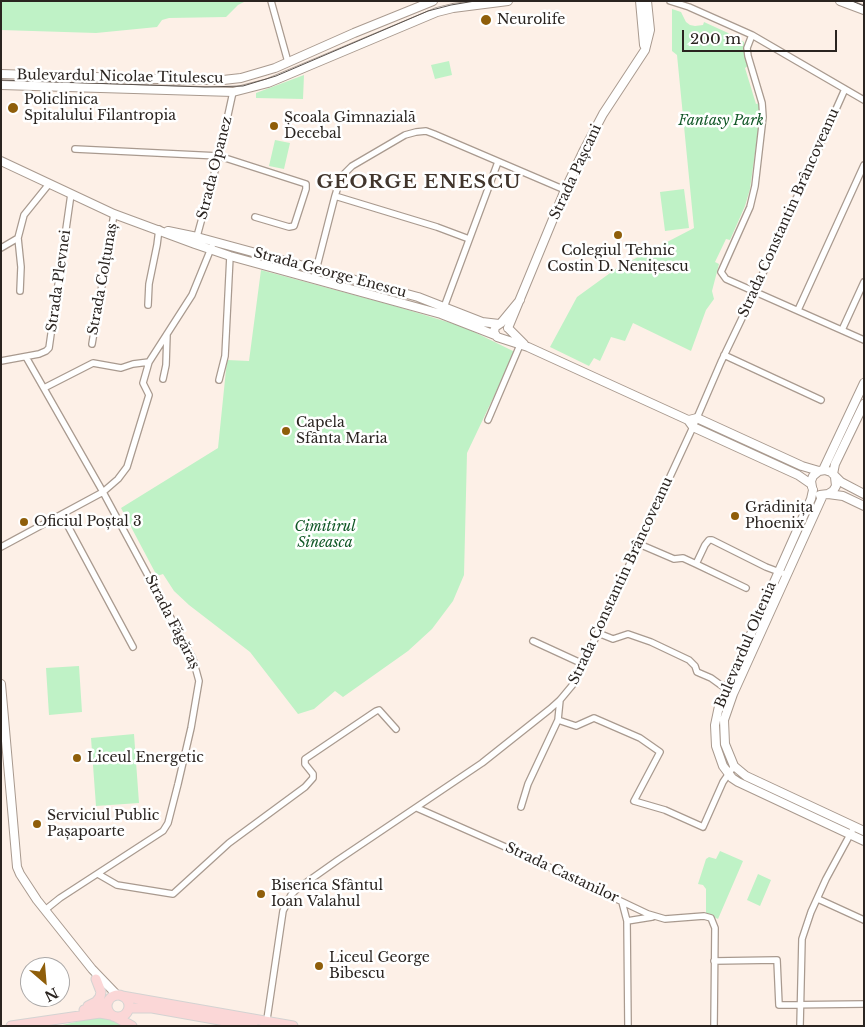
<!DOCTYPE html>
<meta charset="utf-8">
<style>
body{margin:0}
#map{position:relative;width:865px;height:1027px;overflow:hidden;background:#fdf0e7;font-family:"Libre Baskerville",serif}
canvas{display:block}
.frame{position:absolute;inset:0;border:2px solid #2a2420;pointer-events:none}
.north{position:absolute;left:20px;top:957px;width:50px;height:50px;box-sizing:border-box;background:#fff;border:1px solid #aaa7a6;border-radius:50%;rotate:153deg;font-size:14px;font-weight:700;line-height:20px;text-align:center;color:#2a2420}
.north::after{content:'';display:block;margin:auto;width:18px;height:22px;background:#8f5e0a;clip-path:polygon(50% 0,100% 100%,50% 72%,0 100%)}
.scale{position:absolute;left:682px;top:30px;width:155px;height:22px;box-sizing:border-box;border:2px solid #2a2420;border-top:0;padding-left:6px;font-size:15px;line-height:18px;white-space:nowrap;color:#2a2420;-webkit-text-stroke:4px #fff;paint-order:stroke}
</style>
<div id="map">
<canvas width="865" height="1027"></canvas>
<div class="frame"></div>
<div class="north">N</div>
<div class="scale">200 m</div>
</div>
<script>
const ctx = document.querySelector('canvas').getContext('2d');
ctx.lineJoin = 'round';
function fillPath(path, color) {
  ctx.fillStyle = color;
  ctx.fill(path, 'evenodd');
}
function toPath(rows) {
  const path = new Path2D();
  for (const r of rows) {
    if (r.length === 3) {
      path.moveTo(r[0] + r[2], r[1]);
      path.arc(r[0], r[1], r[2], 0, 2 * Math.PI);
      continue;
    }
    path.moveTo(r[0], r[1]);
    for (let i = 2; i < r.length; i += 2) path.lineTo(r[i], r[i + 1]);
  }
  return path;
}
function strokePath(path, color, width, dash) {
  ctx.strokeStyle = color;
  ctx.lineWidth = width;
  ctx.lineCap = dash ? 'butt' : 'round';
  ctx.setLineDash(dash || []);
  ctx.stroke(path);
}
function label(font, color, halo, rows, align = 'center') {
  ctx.font = font + ' "Libre Baskerville",serif';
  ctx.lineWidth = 5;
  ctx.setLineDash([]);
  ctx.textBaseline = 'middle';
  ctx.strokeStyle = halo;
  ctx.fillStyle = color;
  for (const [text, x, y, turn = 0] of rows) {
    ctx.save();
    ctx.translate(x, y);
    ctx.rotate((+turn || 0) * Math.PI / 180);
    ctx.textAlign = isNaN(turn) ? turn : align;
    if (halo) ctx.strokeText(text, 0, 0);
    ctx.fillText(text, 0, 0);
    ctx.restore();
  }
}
fillPath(toPath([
 [1,1,246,1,238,5,226,17,169,18,162,20,157,27,96,33,1,30],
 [672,9,681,12,686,22,690,25,695,26,703,25,704,22,728,33,744,42,744,51,748,66,745,68,756,104,759,103,759,124,750,189,745,206,730,240,726,239,715,262,719,264,712,291,714,299,706,310,691,351,633,323,625,341,611,337,600,361,594,358,589,366,550,347,577,297,617,268,694,228,677,55,672,51],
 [449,61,452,75,435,79,431,65],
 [304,75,303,99,256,98,256,93],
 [275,140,290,143,284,169,269,166],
 [684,189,689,228,665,231,660,192],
 [261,270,395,306,464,327,515,352,467,453,464,575,453,601,432,629,408,651,343,697,335,691,314,709,298,714,250,652,189,605,174,591,163,574,157,576,121,508,218,448,227,360,249,361],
 [79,666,82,712,49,715,46,668],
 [134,734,139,803,96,806,91,738],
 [720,851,743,861,718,919,706,913,706,889,703,885,698,884,706,859,709,857,716,859],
 [758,874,771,880,760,906,747,900],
 [102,1016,124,1026,58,1026]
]), '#bff2c6');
const street = toPath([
 [271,1,288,62],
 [670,1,689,7,752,35,864,100],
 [752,35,747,48,748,56,762,103,763,117,755,186,750,207,721,272,726,279,864,340],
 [75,149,219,156,306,184,306,189,294,226,289,227,255,217],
 [335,196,437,227,469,239],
 [18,238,21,267,20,291],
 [196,240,219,156,233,92],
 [1,248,18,238,24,215,49,184],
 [314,278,335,196,341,177,352,166,405,135,416,132,426,131,434,134,565,190],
 [148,305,149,284,157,245,159,229],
 [443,310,498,162],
 [798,310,864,165],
 [842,330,864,282],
 [92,344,114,214],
 [724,355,821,400],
 [26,357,103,492,193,659,199,681,191,728,178,784,168,823,163,831,60,898,45,910],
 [1,361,39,354,46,351,49,348,71,194],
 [163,379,166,365,167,334],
 [219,380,225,356,230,256],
 [44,388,93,363,121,368,133,364,149,362],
 [488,420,520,345],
 [62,515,133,647],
 [639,544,674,559,683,558,696,564,746,588],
 [1,547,103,492,118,479,127,467,149,395,143,383,149,362,192,295,212,246],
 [696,564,705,545,709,540,712,540,766,567,782,573],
 [598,633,613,639,628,634,651,642,689,660,695,666,697,672,711,678,729,691],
 [533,641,583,664],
 [558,720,576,726,594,718,640,738,660,752,634,801,665,810,703,827,723,782,734,766],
 [521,807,528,784,558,720,560,700],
 [417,808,528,857,648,914,665,919,704,916,711,918,715,928,714,1026],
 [98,874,117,885,173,894,229,843,305,787,313,778,313,774,305,764,305,759,376,711,379,710,396,729],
 [818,899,864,920],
 [622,902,627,921,628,1026],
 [627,921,652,917],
 [714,961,777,960,779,1005,864,1004],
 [266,1026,283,911,291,895,297,889,338,860,482,763,550,709,560,700,575,682,693,427,721,362,755,291,845,89],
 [800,1026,802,939,811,912,826,879,852,831]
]);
const secondary = toPath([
 [640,1,644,45],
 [840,1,864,10],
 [1,74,189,80,223,80,241,78,275,68,354,33,433,1],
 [1,85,233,92,268,83,437,12,453,8,508,1],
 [1,161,114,214,195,244,230,256,441,314,495,335],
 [168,231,197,237,418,297,482,322,499,324],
 [520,300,501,323,495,327,494,332,497,337,528,347,688,420,693,427,798,475,811,484],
 [508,328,565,190,584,150,603,114,645,50,650,30,647,1],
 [509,329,524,344],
 [689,420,697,418,802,466,819,471],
 [823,470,864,383],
 [833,474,835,464,864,404],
 [812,487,811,481,813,476,819,471,825,470,831,472,841,482,864,494],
 [813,490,811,499,719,706,715,725,716,746,723,766,732,778,738,782,864,841],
 [828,494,843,496,864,506],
 [820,495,828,494,833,491,836,486,835,477],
 [823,495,733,694,724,720,725,744,734,766,746,776,864,831],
 [1,684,12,809,17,867,20,874,37,900,92,969,117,995]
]);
const primary = toPath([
 [118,1006,11],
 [122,996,293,1026],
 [88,1006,96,1002,100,997,101,992,96,979],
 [129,1008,152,1008,253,1026],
 [84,1010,98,1007,108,1002],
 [116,1017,132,1026],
 [11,1026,100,1013,111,1015]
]);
strokePath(street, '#a99a8f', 8);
strokePath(secondary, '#a99a8f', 10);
strokePath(primary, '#d4d3d2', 11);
strokePath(street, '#fff', 5.5);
strokePath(secondary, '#fff', 8);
strokePath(primary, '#fbd7d7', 9);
strokePath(toPath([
 [852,1,864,6],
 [1,80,205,87,243,86,276,76,428,11,451,5,475,1]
]), '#5b534e', 1);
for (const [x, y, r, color] of [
 [486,20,6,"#8f5e0a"],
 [13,108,6,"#8f5e0a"],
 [274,126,5,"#8f5e0a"],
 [618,235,5,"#8f5e0a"],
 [286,431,5,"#8f5e0a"],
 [735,516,5,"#8f5e0a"],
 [24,522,5,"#8f5e0a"],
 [77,758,5,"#8f5e0a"],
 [37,824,5,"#8f5e0a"],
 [261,894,5,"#8f5e0a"],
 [319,966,5,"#8f5e0a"]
]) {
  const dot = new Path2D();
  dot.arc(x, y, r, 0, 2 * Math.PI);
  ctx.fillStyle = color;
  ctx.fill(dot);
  strokePath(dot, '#fff', 2);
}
label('14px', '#2a2420', '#fff', [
 ["Neurolife",497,20],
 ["Policlinica",24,100],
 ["Spitalului Filantropia",24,116],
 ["Școala Gimnazială",284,118],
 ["Decebal",284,134],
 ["Colegiul Tehnic",618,251,"center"],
 ["Costin D. Nenițescu",618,267,"center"],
 ["Capela",296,423],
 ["Sfânta Maria",296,439],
 ["Grădinița",745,508],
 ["Phoenix",745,524],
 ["Oficiul Poștal 3",34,522],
 ["Liceul Energetic",87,758],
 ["Serviciul Public",47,816],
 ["Pașapoarte",47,832],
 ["Biserica Sfântul",271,886],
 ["Ioan Valahul",271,902],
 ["Liceul George",329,958],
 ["Bibescu",329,974]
], 'left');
label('14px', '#2a2420', '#fff', [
 ["Bulevardul Nicolae Titulescu",120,77,1],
 ["Strada Opanez",215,168,-76],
 ["Strada Pașcani",576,172,-65],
 ["Strada Constantin Brâncoveanu",789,213,-66],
 ["Strada George Enescu",330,273,15],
 ["Strada Colțunaș",103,279,-80],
 ["Strada Plevnei",59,281,-82],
 ["Strada Constantin Brâncoveanu",621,581,-65],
 ["Strada Făgăraș",172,622,63],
 ["Bulevardul Oltenia",746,645,-67],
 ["Strada Castanilor",562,873,25]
]);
label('italic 14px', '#125827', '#fff', [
 ["Fantasy Park",721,121],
 ["Cimitirul",325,527],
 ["Sineasca",325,543]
]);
ctx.letterSpacing = '1px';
label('bold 19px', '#41352c', '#fff', [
 ["GEORGE ENESCU",419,183]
]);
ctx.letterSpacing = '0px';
</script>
